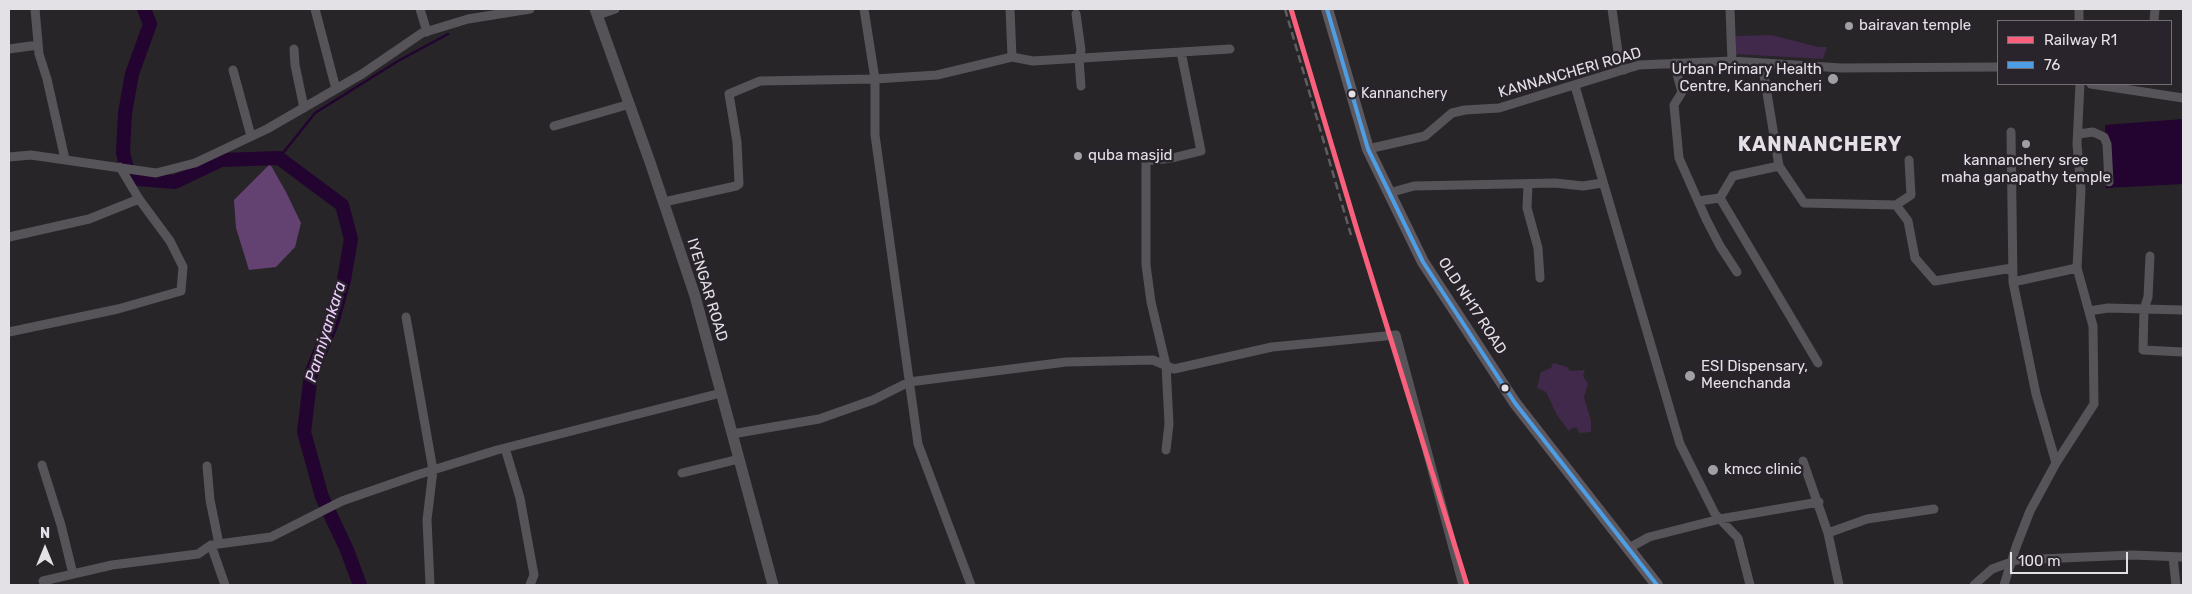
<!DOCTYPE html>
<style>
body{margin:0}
#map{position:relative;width:2192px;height:594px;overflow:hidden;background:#282529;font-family:Rubik,sans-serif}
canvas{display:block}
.frame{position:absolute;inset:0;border:10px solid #e4e1e6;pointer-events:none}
.legend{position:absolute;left:1997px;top:20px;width:175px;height:65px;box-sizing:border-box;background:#29232b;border:1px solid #746f76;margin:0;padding:6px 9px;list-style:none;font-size:15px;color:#e4e1e6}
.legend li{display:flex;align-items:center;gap:10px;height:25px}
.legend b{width:25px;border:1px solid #746f76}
.north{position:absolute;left:20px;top:524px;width:50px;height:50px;-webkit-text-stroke:4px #29232b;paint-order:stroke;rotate:0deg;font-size:14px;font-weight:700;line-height:20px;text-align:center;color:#e4e1e6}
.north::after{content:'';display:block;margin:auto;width:18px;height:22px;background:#e4e1e6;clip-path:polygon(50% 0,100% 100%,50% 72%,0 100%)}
.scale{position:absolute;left:2010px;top:552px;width:118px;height:22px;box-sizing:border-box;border:2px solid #e4e1e6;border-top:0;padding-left:6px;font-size:15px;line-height:18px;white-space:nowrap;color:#e4e1e6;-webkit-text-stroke:4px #29232b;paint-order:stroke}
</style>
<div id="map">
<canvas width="2192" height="594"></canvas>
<div class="frame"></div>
<ul class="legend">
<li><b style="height:6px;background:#f8607d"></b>Railway R1</li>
<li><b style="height:6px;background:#4d9ee5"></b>76</li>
</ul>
<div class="north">N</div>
<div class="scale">100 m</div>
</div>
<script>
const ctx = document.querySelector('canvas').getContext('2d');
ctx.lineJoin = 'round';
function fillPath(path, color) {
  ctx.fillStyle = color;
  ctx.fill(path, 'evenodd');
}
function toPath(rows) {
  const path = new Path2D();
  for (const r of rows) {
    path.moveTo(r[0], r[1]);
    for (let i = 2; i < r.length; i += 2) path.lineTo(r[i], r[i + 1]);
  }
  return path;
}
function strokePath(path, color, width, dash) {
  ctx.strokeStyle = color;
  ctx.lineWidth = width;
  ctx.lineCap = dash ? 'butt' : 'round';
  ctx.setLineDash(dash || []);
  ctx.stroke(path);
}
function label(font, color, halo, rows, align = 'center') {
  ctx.font = font + ' Rubik,sans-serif';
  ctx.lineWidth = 5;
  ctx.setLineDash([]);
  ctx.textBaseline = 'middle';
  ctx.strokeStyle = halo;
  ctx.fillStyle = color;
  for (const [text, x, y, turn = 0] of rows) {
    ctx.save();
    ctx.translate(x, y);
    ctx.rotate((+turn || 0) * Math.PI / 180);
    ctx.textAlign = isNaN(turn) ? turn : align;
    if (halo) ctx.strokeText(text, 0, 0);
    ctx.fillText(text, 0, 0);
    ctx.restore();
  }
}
fillPath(toPath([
 [1771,35,1818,47,1827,47,1823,59,1735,54,1736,36],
 [1553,363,1567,367,1570,371,1585,370,1583,376,1588,384,1584,397,1591,421,1591,432,1579,433,1577,428,1573,427,1569,431,1557,415,1546,392,1537,388,1541,372,1551,368]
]), '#40294b');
fillPath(toPath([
 [270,164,286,192,301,223,295,247,276,267,249,270,236,228,234,200]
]), '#634272');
fillPath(toPath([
 [2183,119,2183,184,2106,188,2105,125]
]), '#23032f');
strokePath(toPath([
 [279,158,315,113,398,61,448,34]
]), '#23032f', 2.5);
strokePath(toPath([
 [144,9,150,24,132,74,125,113,123,153,127,168,138,179,175,182,221,160,279,158,342,205,351,239,344,280,333,320,311,374,304,432,322,497,347,550,360,585]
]), '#23032f', 14);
strokePath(toPath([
 [35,9,39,54,47,79,65,159],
 [315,9,336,89],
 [420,9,427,32],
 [864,9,875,79,875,135,918,444,971,585],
 [1010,9,1012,57],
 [1612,9,1618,52,1624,70],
 [1730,9,1732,61],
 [2079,9,2079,21],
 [1076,14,1081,50,1079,59,1081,86],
 [598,15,615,9],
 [2154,21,2155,9],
 [9,49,38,45],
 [294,49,295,65,304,108],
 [1674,63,1682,92,1674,105,1679,158,1706,219,1720,246,1737,272],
 [1762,63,1779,166],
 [233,70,251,136],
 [2091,84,2183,98],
 [1575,86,1680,444,1715,514,1738,538,1750,585],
 [554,126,630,104],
 [2011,132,2013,282,2036,394,2056,463],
 [2078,134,2093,132,2104,137,2107,144,2109,182],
 [1368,149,1425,136,1452,113,1465,110,1499,108,1639,65,1732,61,1841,68,1998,67],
 [9,157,31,155,156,173,195,163,267,129,362,74,422,33,468,19,530,9],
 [1528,184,1527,208,1538,248,1540,278],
 [1389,193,1414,186,1555,183,1583,186,1602,183],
 [1720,198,1733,176,1779,166,1804,203,1896,205,1908,221,1915,258,1935,281,2012,268],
 [1698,201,1720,198,1818,363],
 [664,202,736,186,739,184,737,142,729,94,760,81,875,79,937,75,1012,57,1033,61,1230,49],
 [1896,205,1911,195,1909,160],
 [9,237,89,219,139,199],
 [2150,256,2148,297,2144,309,2183,310],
 [2013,282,2077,268],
 [2089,311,2108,308,2144,309,2143,350,2183,352],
 [406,317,433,470,427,520,430,585],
 [9,332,118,309,181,291,183,267,170,241,139,199,120,167],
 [732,434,819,419,873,400,909,382,1066,362,1153,360,1174,369,1272,347,1396,335,1463,585],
 [505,448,520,498,534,575,530,585],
 [1166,450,1169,424,1166,365,1151,302,1146,265,1146,161,1172,158,1201,151,1181,52],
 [1803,461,1828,533,1839,585],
 [42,465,61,525,73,574],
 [207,466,210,500,219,544],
 [682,473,739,459],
 [1828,533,1867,519,1934,509],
 [211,545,225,585],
 [1629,548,1649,537,1720,519,1819,502],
 [2173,557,2176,585],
 [43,581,112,565,198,554,211,545,271,537,342,501,417,475,497,450,721,393],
 [1974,585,1992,569,2017,560,2132,555,2183,557],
 [2004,585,2016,547,2030,511,2056,463,2094,404,2093,326,2077,268,2081,190,2077,144,2080,84]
]), '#565458', 9);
strokePath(toPath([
 [595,9,650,162,695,296,773,585]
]), '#565358', 11);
strokePath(toPath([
 [1327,9,1368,149,1423,262,1515,403,1657,585]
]), '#5d585f', 12);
strokePath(toPath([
 [1285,9,1351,235]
]), '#5f5d60', 2.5, [8, 4]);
strokePath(toPath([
 [1327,9,1368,149,1423,262,1515,403,1657,585]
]), '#4d9ee5', 4);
strokePath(toPath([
 [1291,9,1357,230,1467,585]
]), '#f8607d', 5);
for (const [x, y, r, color] of [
 [1849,26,5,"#a29fa4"],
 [1833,79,6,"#a29fa4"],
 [1352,94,4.5,"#e4e1e6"],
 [2026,144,5,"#a29fa4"],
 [1078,156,5,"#a29fa4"],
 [1690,376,6,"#a29fa4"],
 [1505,388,4.5,"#e4e1e6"],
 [1713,470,6,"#a29fa4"]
]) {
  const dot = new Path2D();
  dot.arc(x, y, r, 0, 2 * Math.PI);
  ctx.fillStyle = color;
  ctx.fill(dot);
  strokePath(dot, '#29232b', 2);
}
label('14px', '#e4e1e6', '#29232b', [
 ["Kannanchery",1361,94]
], 'left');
label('15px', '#e4e1e6', '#29232b', [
 ["bairavan temple",1859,26],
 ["Urban Primary Health",1822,70,"right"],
 ["Centre, Kannancheri",1822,87,"right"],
 ["quba masjid",1088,156],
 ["kannanchery sree",2026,161,"center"],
 ["maha ganapathy temple",2026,178,"center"],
 ["ESI Dispensary,",1701,367],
 ["Meenchanda",1701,384],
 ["kmcc clinic",1724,470]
], 'left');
label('15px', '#e4e1e6', '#29232b', [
 ["KANNANCHERI ROAD",1570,73,-16],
 ["IYENGAR ROAD",707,290,73],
 ["OLD NH17 ROAD",1472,306,57]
]);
label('italic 16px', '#eecdff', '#29232b', [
 ["Panniyankara",326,332,-73]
]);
ctx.letterSpacing = '1px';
label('bold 20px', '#e4e1e6', '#29232b', [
 ["KANNANCHERY",1820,145]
]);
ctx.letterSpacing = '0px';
</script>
